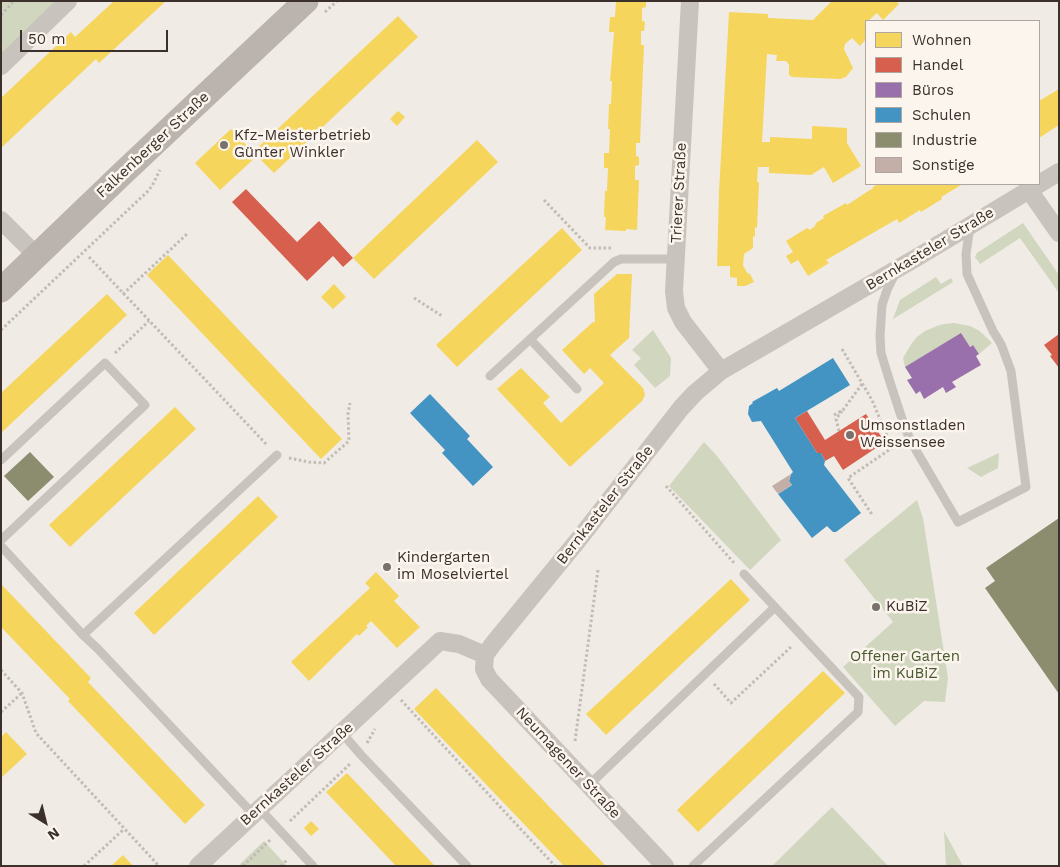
<!DOCTYPE html>
<meta charset="utf-8">
<style>
body{margin:0}
#map{position:relative;width:1060px;height:867px;overflow:hidden;background:#f0ebe5;font-family:"Work Sans",sans-serif}
canvas{display:block}
.frame{position:absolute;inset:0;border:2px solid #3b302b;pointer-events:none}
.legend{position:absolute;left:865px;top:20px;width:175px;height:165px;box-sizing:border-box;background:#fbf5ee;border:1px solid #aea6a0;margin:0;padding:6px 9px;list-style:none;font-size:15px;color:#3b302b}
.legend li{display:flex;align-items:center;gap:10px;height:25px}
.legend b{width:25px;border:1px solid #aea6a0}
.north{position:absolute;left:20px;top:797px;width:50px;height:50px;-webkit-text-stroke:4px #fbf5ee;paint-order:stroke;rotate:144deg;font-size:14px;font-weight:700;line-height:20px;text-align:center;color:#3b302b}
.north::after{content:'';display:block;margin:auto;width:18px;height:22px;background:#3b302b;clip-path:polygon(50% 0,100% 100%,50% 72%,0 100%)}
.scale{position:absolute;left:20px;top:30px;width:148px;height:22px;box-sizing:border-box;border:2px solid #3b302b;border-top:0;padding-left:6px;font-size:15px;line-height:18px;white-space:nowrap;color:#3b302b;-webkit-text-stroke:4px #fbf5ee;paint-order:stroke}
</style>
<div id="map">
<canvas width="1060" height="867"></canvas>
<div class="frame"></div>
<ul class="legend">
<li><b style="height:14px;background:#f6d55c"></b>Wohnen</li>
<li><b style="height:14px;background:#d6604d"></b>Handel</li>
<li><b style="height:14px;background:#9970ab"></b>Büros</li>
<li><b style="height:14px;background:#4393c3"></b>Schulen</li>
<li><b style="height:14px;background:#8c8c6e"></b>Industrie</li>
<li><b style="height:14px;background:#c3afa7"></b>Sonstige</li>
</ul>
<div class="north">N</div>
<div class="scale">50 m</div>
</div>
<script>
const ctx = document.querySelector('canvas').getContext('2d');
ctx.lineJoin = 'round';
function fillPath(path, color) {
  ctx.fillStyle = color;
  ctx.fill(path, 'evenodd');
}
function toPath(rows) {
  const path = new Path2D();
  for (const r of rows) {
    path.moveTo(r[0], r[1]);
    for (let i = 2; i < r.length; i += 2) path.lineTo(r[i], r[i + 1]);
  }
  return path;
}
function strokePath(path, color, width, dash) {
  ctx.strokeStyle = color;
  ctx.lineWidth = width;
  ctx.lineCap = dash ? 'butt' : 'round';
  ctx.setLineDash(dash || []);
  ctx.stroke(path);
}
function label(font, color, halo, rows, align = 'center') {
  ctx.font = font + ' "Work Sans",sans-serif';
  ctx.lineWidth = 5;
  ctx.setLineDash([]);
  ctx.textBaseline = 'middle';
  ctx.strokeStyle = halo;
  ctx.fillStyle = color;
  for (const [text, x, y, turn = 0] of rows) {
    ctx.save();
    ctx.translate(x, y);
    ctx.rotate((+turn || 0) * Math.PI / 180);
    ctx.textAlign = isNaN(turn) ? turn : align;
    if (halo) ctx.strokeText(text, 0, 0);
    ctx.fillText(text, 0, 0);
    ctx.restore();
  }
}
fillPath(toPath([
 [1,1,60,1,1,58],
 [1023,223,1059,275,1059,293,1020,238,980,264,975,257,977,253],
 [936,277,941,284,951,278,953,282,893,319,900,300],
 [954,323,970,326,978,330,984,335,992,343,979,354,973,345,905,367,903,358,912,343,917,337,925,331,937,326,944,324],
 [653,330,671,358,670,376,655,388,634,365,641,358,632,350],
 [704,442,717,456,781,540,750,570,669,486],
 [999,453,998,468,981,477,967,468],
 [917,500,923,518,948,678,945,702,924,701,895,726,843,667,893,622,844,560],
 [832,807,888,866,772,866],
 [944,831,963,866,946,866],
 [264,841,287,866,238,866]
]), '#d1d6bf');
fillPath(toPath([
 [114,1,166,1,99,63,96,59,1,148,1,98,71,32,75,37],
 [616,1,646,1,646,7,642,8,642,21,644,21,645,23,644,31,641,31,641,45,644,45,640,143,636,143,636,156,639,157,639,165,635,166,635,180,639,180,637,230,626,229,626,231,605,230,606,217,604,217,605,191,607,191,608,168,604,168,604,153,609,153,610,129,608,129,609,104,611,104,612,81,610,81,614,32,609,32,610,17,615,17],
 [832,1,896,1,899,4,883,20,877,13,868,21,866,21,865,25,866,27,866,39,860,46,852,38,845,44,844,49,853,68,846,77,840,79,792,77,789,75,789,65,786,61,776,61,777,55,767,54,762,142,770,142,770,137,812,139,812,126,847,128,847,143,861,166,833,183,824,167,811,175,769,173,769,167,758,167,757,182,759,182,757,228,755,227,755,237,753,236,753,248,744,254,743,265,747,273,750,274,754,282,745,286,737,286,737,278,730,277,730,266,717,266,719,192,729,12,768,14,768,18,813,20],
 [398,16,418,37,274,173,257,156,220,190,195,163,231,129,253,152],
 [1059,89,1059,125,1039,138,1039,101],
 [398,111,405,117,397,126,390,119],
 [477,140,498,162,374,279,353,258],
 [878,184,885,184,886,185,888,184,963,184,941,197,942,199,921,212,920,210,899,223,897,219,826,260,829,263,808,276,798,260,791,264,786,256,793,252,786,241,807,228,810,230,815,226,816,223,824,218,823,216,846,203,847,205,873,188,873,187],
 [562,228,582,250,457,367,436,345],
 [168,255,342,439,321,459,147,275],
 [617,274,632,274,629,338,610,355,643,388,645,395,642,401,570,467,497,389,521,368,550,397,543,403,561,423,604,383,590,368,584,374,562,350,593,322,594,323,595,321,594,294],
 [334,284,346,297,333,309,321,297],
 [107,294,127,315,1,433,1,393],
 [175,407,196,429,70,547,49,525],
 [258,496,278,517,154,635,134,613],
 [376,572,399,596,394,601,420,627,397,648,371,621,366,626,368,627,359,636,357,634,309,681,291,662,370,588,365,583],
 [731,579,750,600,606,735,586,714],
 [1,584,91,678,88,682,205,805,185,824,68,701,70,699,1,627],
 [823,671,845,693,698,832,677,810],
 [436,688,606,866,564,866,414,709],
 [6,732,27,754,1,778,1,737],
 [347,773,435,866,396,866,326,792],
 [311,821,319,829,311,836,304,828],
 [123,855,133,866,111,866]
]), '#f6d55c');
fillPath(toPath([
 [246,189,297,242,319,221,353,258,343,267,333,256,307,281,232,202],
 [1059,334,1059,368,1050,356,1052,355,1044,345],
 [807,411,825,440,866,414,885,442,843,470,834,456,825,461,821,453,817,453,795,418]
]), '#d6604d');
fillPath(toPath([
 [961,333,970,347,973,345,979,354,976,356,981,365,952,382,956,387,946,393,943,387,924,399,920,391,916,394,907,380,912,378,905,367]
]), '#9970ab');
fillPath(toPath([
 [833,358,850,385,795,418,817,453,821,453,825,461,824,465,861,513,836,532,833,532,827,526,812,538,778,494,792,485,789,481,791,474,793,472,761,421,752,422,748,414,749,406,753,403,752,402,777,388,779,391],
 [430,394,470,436,467,439,493,467,473,486,442,453,445,450,410,413]
]), '#4393c3');
fillPath(toPath([
 [30,452,54,477,28,501,4,476],
 [1059,518,1059,694,985,588,995,581,986,568]
]), '#8c8c6e');
fillPath(toPath([
 [791,474,789,481,792,485,778,494,772,486]
]), '#c3afa7');
strokePath(toPath([
 [325,12,337,1],
 [1,15,14,1],
 [544,200,590,248,611,248],
 [89,257,267,445],
 [123,294,187,234],
 [414,298,442,316],
 [1,330,147,192,152,186,160,170],
 [842,349,872,400,892,448,848,478,873,516],
 [115,353,149,321],
 [834,415,843,410,862,384],
 [839,431,836,419,842,411],
 [289,458,309,462,324,463,349,441,348,414,350,403],
 [666,486,735,564],
 [1,670,22,693,36,733,159,866],
 [714,684,731,703,792,646],
 [401,700,555,866],
 [1,712,22,693],
 [575,741,598,570],
 [367,743,375,729],
 [290,821,351,763],
 [84,866,124,829],
 [243,866,271,839],
 [281,866,288,859]
]), '#c2bbb6', 3, [2.5, 2.5]);
strokePath(toPath([
 [895,274,887,290,882,305,880,336,881,353,889,379,904,425,909,437,917,452,958,522,1026,487,1011,371,1001,344,993,331,967,274,966,254,970,226],
 [530,339,577,389],
 [490,376,614,262,621,259,676,259],
 [1,460,105,363,145,405,1,540],
 [1,546,83,635,98,649,253,814],
 [83,635,277,455],
 [342,733,361,755,467,866],
 [589,785,775,607],
 [259,808,313,866],
 [693,866,858,712,859,697,744,574]
]), '#c9c3be', 9);
strokePath(toPath([
 [690,1,674,291,676,308,683,322,721,371],
 [1,66,68,1],
 [1029,190,1059,233],
 [1,220,37,256],
 [485,655,493,644,579,539,681,408,695,393,721,371,921,255,1059,172],
 [485,655,484,669,489,679,665,866],
 [198,866,440,641,459,644,485,655]
]), '#c9c3be', 18);
strokePath(toPath([
 [1,290,125,171,306,1]
]), '#bab3ae', 25);
for (const [x, y, r, color] of [
 [224,145,5,"#7a716c"],
 [850,435,5,"#7a716c"],
 [387,567,5,"#7a716c"],
 [876,607,5,"#7a716c"]
]) {
  const dot = new Path2D();
  dot.arc(x, y, r, 0, 2 * Math.PI);
  ctx.fillStyle = color;
  ctx.fill(dot);
  strokePath(dot, '#fbf5ee', 2);
}
label('15px', '#3b302b', '#fbf5ee', [
 ["Kfz-Meisterbetrieb",234,136],
 ["Günter Winkler",234,153],
 ["Umsonstladen",860,426],
 ["Weissensee",860,443],
 ["Kindergarten",397,558],
 ["im Moselviertel",397,575],
 ["KuBiZ",886,607]
], 'left');
label('15px', '#3b302b', '#fbf5ee', [
 ["Falkenberger Straße",153,145,-43],
 ["Trierer Straße",679,193,-87],
 ["Bernkasteler Straße",930,249,-31],
 ["Bernkasteler Straße",605,505,-52],
 ["Neumagener Straße",568,763,47],
 ["Bernkasteler Straße",297,774,-42]
]);
label('15px', '#4a5a2e', '#fbf5ee', [
 ["Offener Garten",905,657],
 ["im KuBiZ",905,674]
]);
</script>
